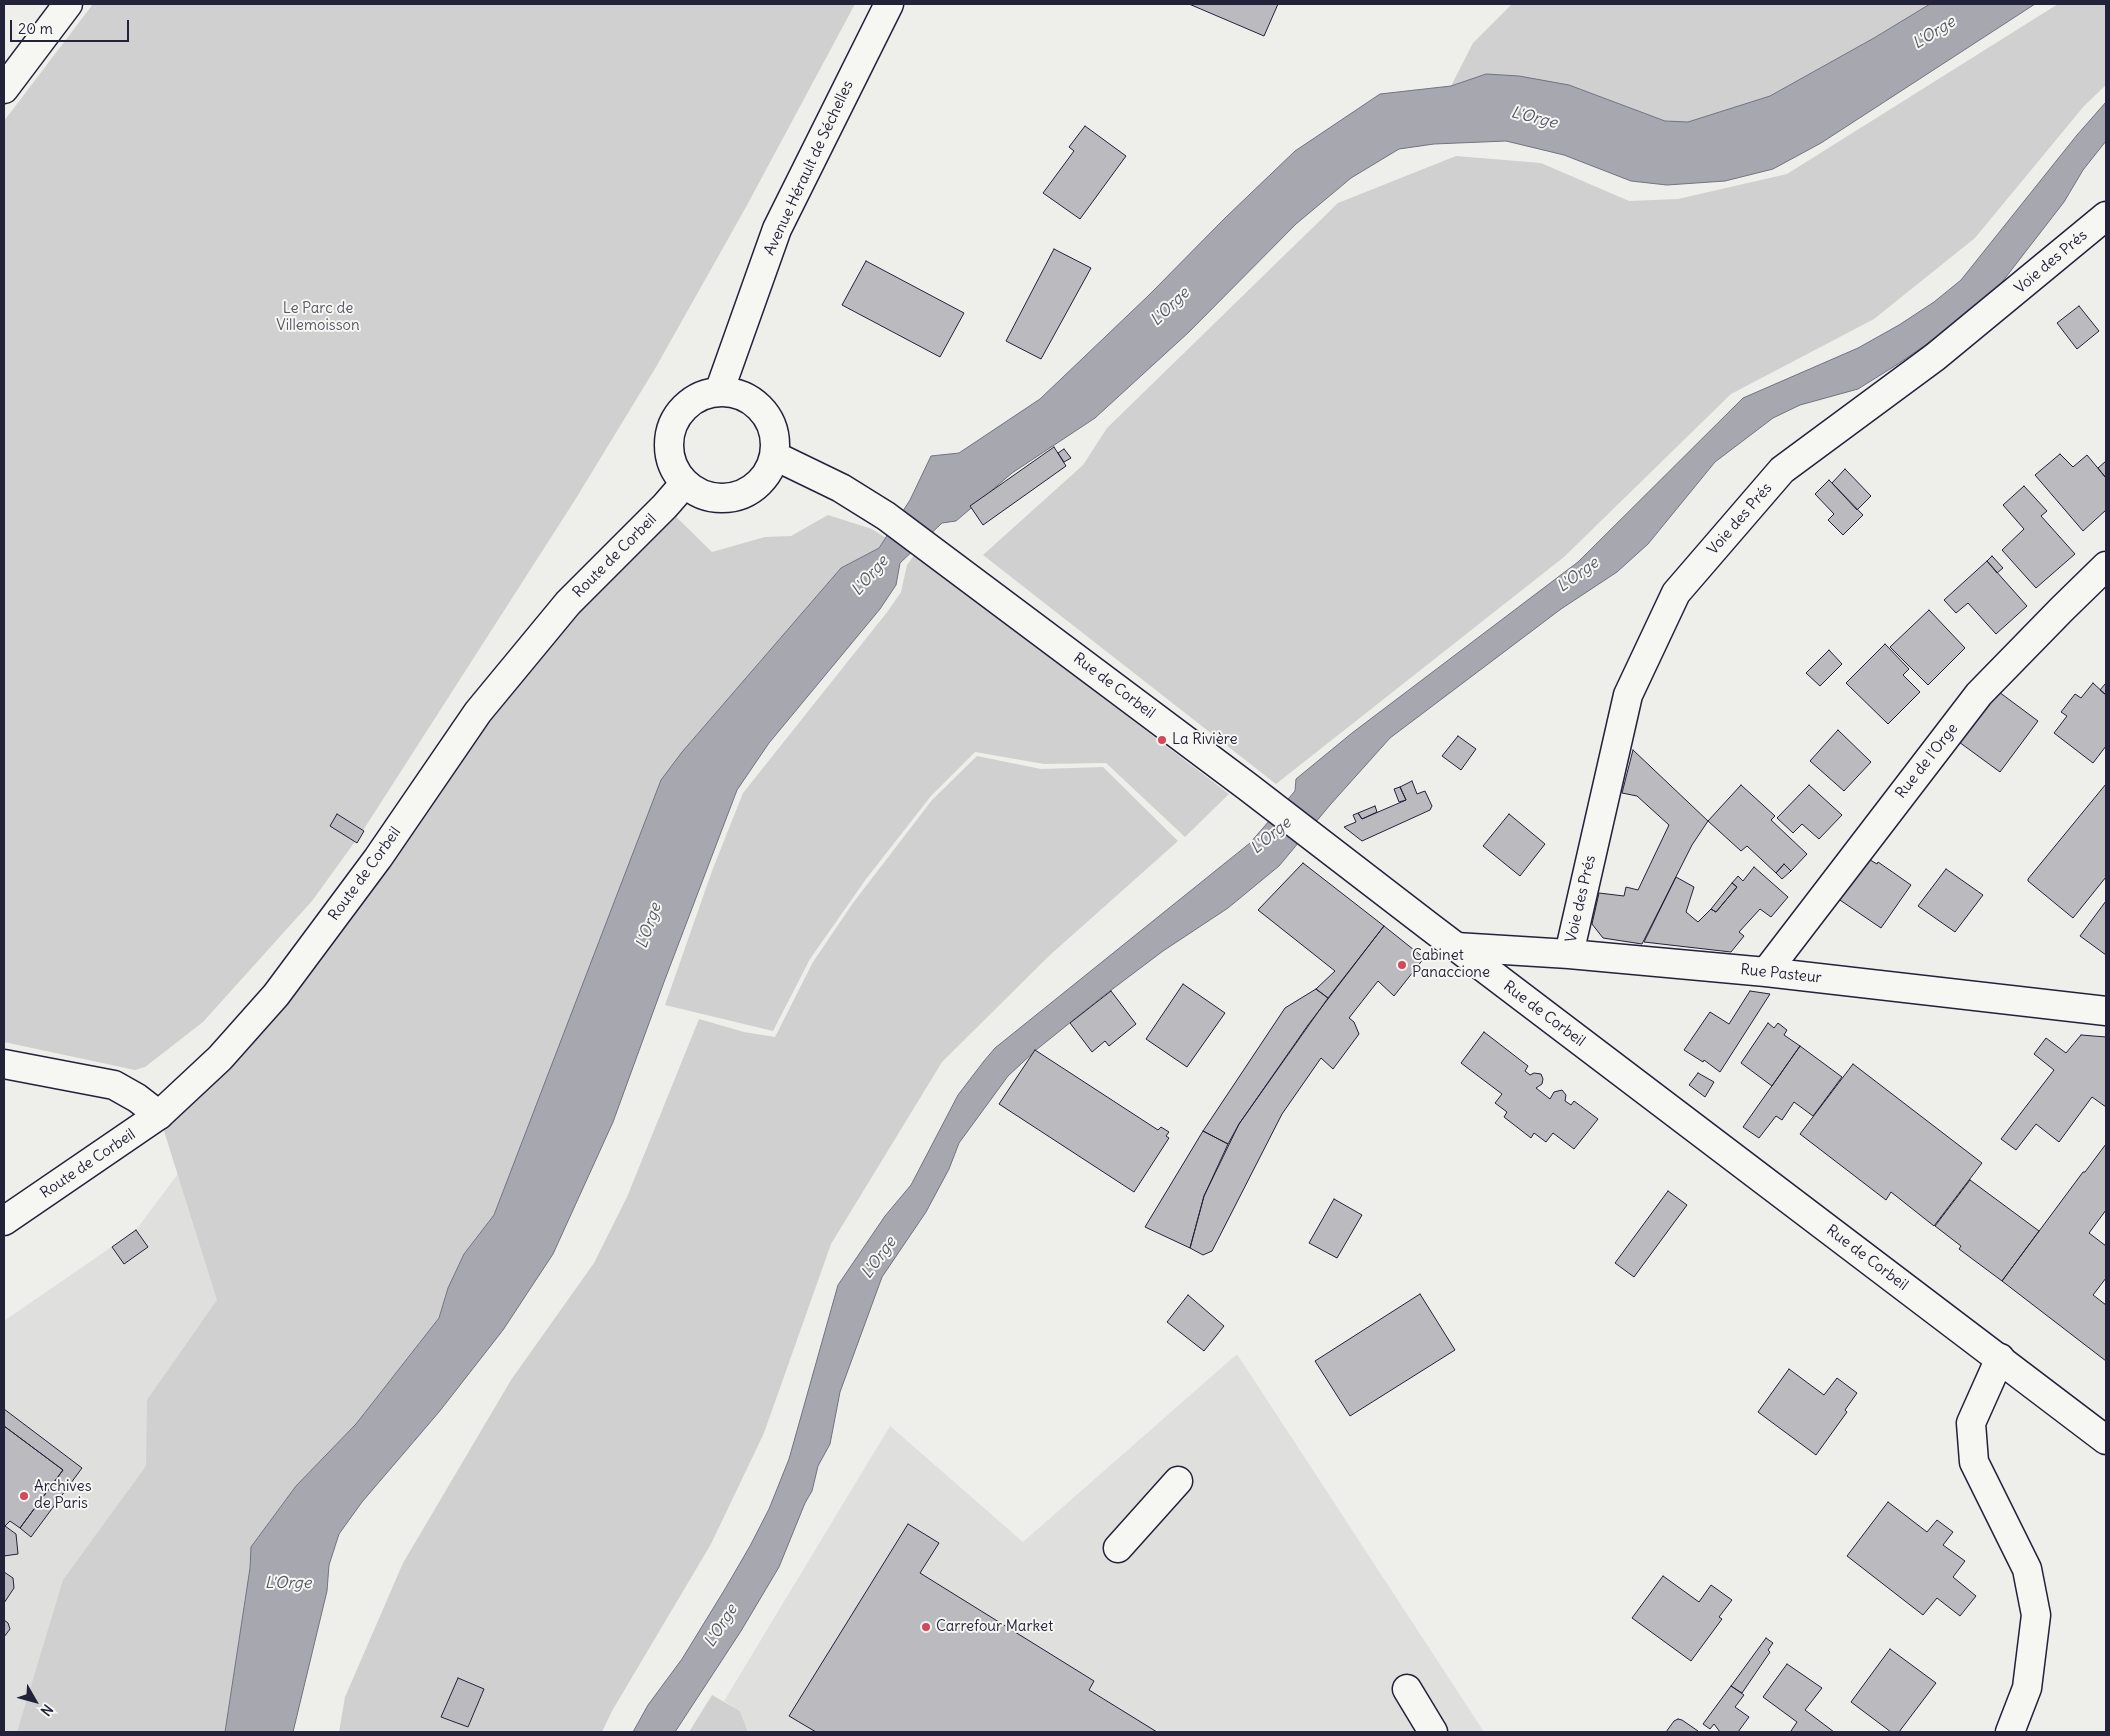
<!DOCTYPE html>
<meta charset="utf-8">
<style>
body{margin:0}
#map{position:relative;width:2110px;height:1736px;overflow:hidden;background:#eeeeeb;font-family:Delius,sans-serif}
canvas{display:block}
.frame{position:absolute;inset:0;border:5px solid #22223b;pointer-events:none}
.north{position:absolute;left:10px;top:1676px;width:50px;height:50px;-webkit-text-stroke:4px #f6f6f2;paint-order:stroke;rotate:128deg;font-size:14px;font-weight:700;line-height:20px;text-align:center;color:#22223b}
.north::after{content:'';display:block;margin:auto;width:18px;height:22px;background:#22223b;clip-path:polygon(50% 0,100% 100%,50% 72%,0 100%)}
.scale{position:absolute;left:10px;top:20px;width:119px;height:22px;box-sizing:border-box;border:2px solid #22223b;border-top:0;padding-left:6px;font-size:15px;line-height:18px;white-space:nowrap;color:#22223b;-webkit-text-stroke:4px #f6f6f2;paint-order:stroke}
</style>
<div id="map">
<canvas width="2110" height="1736"></canvas>
<div class="frame"></div>
<div class="north">N</div>
<div class="scale">20 m</div>
</div>
<script>
const ctx = document.querySelector('canvas').getContext('2d');
ctx.lineJoin = 'round';
function fillPath(path, color) {
  ctx.fillStyle = color;
  ctx.fill(path, 'evenodd');
}
function toPath(rows) {
  const path = new Path2D();
  for (const r of rows) {
    if (r.length === 3) {
      path.moveTo(r[0] + r[2], r[1]);
      path.arc(r[0], r[1], r[2], 0, 2 * Math.PI);
      continue;
    }
    path.moveTo(r[0], r[1]);
    for (let i = 2; i < r.length; i += 2) path.lineTo(r[i], r[i + 1]);
  }
  return path;
}
function strokePath(path, color, width, dash) {
  ctx.strokeStyle = color;
  ctx.lineWidth = width;
  ctx.lineCap = dash ? 'butt' : 'round';
  ctx.setLineDash(dash || []);
  ctx.stroke(path);
}
function label(font, color, halo, rows, align = 'center') {
  ctx.font = font + ' Delius,sans-serif';
  ctx.lineWidth = 4;
  ctx.setLineDash([]);
  ctx.textBaseline = 'middle';
  ctx.strokeStyle = halo;
  ctx.fillStyle = color;
  for (const [text, x, y, turn = 0] of rows) {
    ctx.save();
    ctx.translate(x, y);
    ctx.rotate((+turn || 0) * Math.PI / 180);
    ctx.textAlign = isNaN(turn) ? turn : align;
    if (halo) ctx.strokeText(text, 0, 0);
    ctx.fillText(text, 0, 0);
    ctx.restore();
  }
}
fillPath(toPath([
 [260,1087,158,1732,4,1732,4,1321,136,1230,204,1139],
 [1237,1354,1484,1732,748,1732,740,1711,724,1701,890,1426,1023,1542]
]), '#dfdfde');
fillPath(toPath([
 [93,4,855,4,746,207,656,367,575,500,362,832,312,901,203,1022,145,1067,135,1070,4,1042,4,121],
 [1512,4,1930,4,1874,38,1770,96,1688,122,1665,121,1569,85,1451,86,1473,43],
 [2058,4,2106,4,2106,85,2084,106,1975,238,1874,319,1731,394,1564,557,1276,784,983,555,1083,465,1107,428,1338,203,1456,156,1541,163,1629,201,1678,199,1787,174],
 [665,506,712,552,765,537,791,536,828,515,872,529,886,538,878,548,841,568,682,752,661,780,494,1215,464,1254,448,1288,439,1318,356,1424,296,1486,251,1547,250,1568,225,1732,17,1732,63,1580,146,1466,147,1400,217,1300,159,1115,220,1058,478,712],
 [915,554,1229,794,1185,837,1106,763,1044,764,975,752,931,796,866,879,810,959,773,1031,665,1005,712,871,743,793,888,611,901,592,907,565],
 [977,756,1041,769,1103,767,1178,841,1050,955,942,1062,831,1244,764,1433,711,1544,612,1711,602,1732,339,1732,345,1697,403,1563,511,1380,594,1263,627,1197,699,1019,744,1032,775,1037,813,962,853,903,932,800],
 [712,1695,740,1711,748,1732,689,1732]
]), '#d0d0d1');
const water = toPath([
 [1930,4,2035,4,1821,143,1773,169,1725,181,1667,185,1631,181,1564,155,1506,141,1434,144,1399,149,1351,178,1296,224,1189,332,1095,418,1012,473,956,521,942,523,900,563,896,585,880,609,769,743,737,790,664,982,613,1122,553,1254,503,1330,439,1412,362,1502,339,1534,329,1565,327,1591,293,1732,225,1732,250,1568,251,1547,296,1486,356,1424,439,1318,448,1288,464,1254,494,1215,661,780,682,752,841,568,879,548,910,500,931,456,959,453,1040,399,1149,295,1225,218,1295,151,1380,94,1451,86,1486,74,1519,76,1569,85,1665,121,1688,122,1770,96,1874,38,1930,4],
 [2106,102,2106,141,2083,170,2064,202,1999,286,1977,309,1898,364,1858,389,1800,405,1773,418,1715,462,1648,544,1617,572,1561,609,1390,738,1330,805,1279,866,1228,908,1163,951,1102,997,1036,1050,1008,1076,959,1143,949,1169,926,1212,882,1277,840,1392,830,1444,818,1466,812,1491,805,1503,779,1567,741,1631,675,1732,633,1732,648,1705,682,1659,725,1589,750,1546,769,1509,789,1459,838,1285,885,1216,911,1185,958,1095,984,1061,995,1048,1250,843,1295,791,1296,779,1352,733,1578,562,1743,398,1858,348,1899,325,1934,302,1961,280,2077,135,2106,102]
]);
fillPath(water, '#a7a7af');
strokePath(water, '#727281', 1);
const building = toPath([
 [1189,4,1278,4,1264,36,1189,4],
 [1085,126,1126,156,1080,219,1043,193,1074,151,1069,147,1085,126],
 [1054,249,1091,268,1041,359,1006,341,1054,249],
 [866,261,964,313,940,357,842,305,866,261],
 [2079,306,2099,331,2077,349,2057,323,2079,306],
 [1054,447,1066,466,983,525,970,506,1054,447],
 [1064,449,1071,458,1064,462,1058,453,1064,449],
 [2060,454,2073,467,2087,455,2106,478,2106,510,2083,531,2035,475,2060,454],
 [2106,461,2106,478,2098,468,2106,461],
 [1845,469,1871,496,1857,510,1832,483,1845,469],
 [1829,480,1863,515,1843,535,1828,520,1834,514,1815,494,1829,480],
 [2024,486,2047,511,2041,516,2075,554,2036,588,2002,550,2024,529,2003,505,2024,486],
 [1992,556,2003,568,1997,573,1987,561,1992,556],
 [1987,561,2027,606,1996,634,1968,603,1956,613,1944,600,1987,561],
 [1929,610,1965,648,1928,685,1890,647,1929,610],
 [1885,644,1909,669,1903,675,1920,692,1888,724,1846,683,1885,644],
 [1829,650,1842,664,1820,686,1806,673,1829,650],
 [2093,683,2106,695,2106,746,2093,763,2054,733,2067,716,2061,712,2075,694,2081,698,2093,683],
 [2106,683,2106,695,2100,690,2106,683],
 [1999,692,2038,721,2000,772,1959,742,1999,692],
 [1838,730,1871,762,1844,791,1810,761,1838,730],
 [1458,736,1476,749,1461,770,1442,756,1458,736],
 [1633,750,1708,821,1692,845,1642,944,1603,938,1592,924,1599,893,1624,896,1626,887,1638,890,1669,825,1637,796,1622,793,1633,750],
 [1412,781,1417,794,1425,791,1432,806,1430,810,1362,841,1344,827,1356,822,1353,815,1358,813,1362,819,1406,800,1400,787,1412,781],
 [2106,784,2106,877,2073,918,2028,881,2028,879,2106,784],
 [1741,785,1775,816,1771,820,1807,854,1791,871,1784,864,1776,873,1747,846,1741,851,1708,821,1741,785],
 [1809,785,1842,815,1819,839,1802,824,1793,833,1777,818,1809,785],
 [1400,787,1406,800,1399,802,1394,789,1400,787],
 [1375,806,1377,812,1362,819,1358,813,1375,806],
 [337,814,364,831,357,843,330,826,337,814],
 [1509,814,1545,844,1520,876,1483,846,1509,814],
 [1865,857,1877,864,1878,862,1911,885,1881,928,1834,896,1865,857],
 [1303,863,1384,926,1328,998,1316,989,1335,971,1258,910,1303,863],
 [1784,864,1791,871,1782,879,1776,873,1784,864],
 [1754,867,1788,897,1771,917,1760,909,1739,932,1744,936,1731,952,1644,942,1676,877,1694,887,1686,912,1698,922,1711,909,1716,912,1737,887,1732,883,1738,876,1743,881,1754,867],
 [1946,869,1983,895,1955,932,1918,906,1946,869],
 [1732,883,1737,887,1716,912,1711,909,1732,883],
 [2106,901,2106,955,2080,936,2106,901],
 [1384,926,1424,958,1394,996,1378,981,1349,1018,1354,1022,1359,1034,1333,1069,1321,1058,1282,1114,1212,1251,1203,1255,1190,1248,1204,1196,1239,1124,1308,1025,1384,926],
 [1183,984,1225,1013,1187,1067,1146,1039,1183,984],
 [1316,989,1328,998,1239,1124,1228,1144,1203,1131,1285,1008,1316,989],
 [1111,991,1136,1024,1109,1046,1105,1041,1092,1052,1070,1023,1111,991],
 [1750,991,1770,994,1720,1072,1704,1060,1703,1062,1684,1050,1710,1012,1729,1024,1750,991],
 [1768,1023,1774,1028,1778,1023,1787,1030,1784,1035,1800,1046,1772,1086,1741,1063,1768,1023],
 [1484,1032,1528,1066,1525,1071,1530,1075,1534,1073,1541,1074,1543,1079,1542,1084,1536,1088,1550,1099,1554,1092,1562,1090,1566,1095,1565,1101,1571,1105,1574,1101,1598,1119,1574,1149,1553,1133,1546,1142,1534,1133,1531,1138,1504,1117,1507,1112,1495,1103,1502,1094,1461,1063,1484,1032],
 [2081,1035,2106,1037,2106,1107,2092,1097,2059,1142,2036,1124,2016,1150,2001,1139,2054,1070,2034,1054,2046,1038,2066,1053,2081,1035],
 [1800,1046,1842,1077,1813,1116,1794,1102,1782,1120,1776,1116,1759,1138,1743,1127,1800,1046],
 [1035,1050,1158,1130,1161,1127,1169,1132,1166,1136,1169,1138,1134,1192,999,1104,1035,1050],
 [1853,1064,1982,1163,1934,1226,1891,1192,1886,1200,1800,1134,1853,1064],
 [1698,1073,1714,1082,1705,1097,1689,1085,1698,1073],
 [1203,1131,1228,1144,1204,1196,1190,1248,1145,1227,1203,1131],
 [2106,1144,2106,1210,2089,1233,2106,1246,2106,1278,2093,1295,2106,1305,2106,1361,2002,1281,2083,1172,2085,1172,2106,1144],
 [1970,1180,2039,1231,2002,1281,1959,1249,1961,1246,1935,1226,1970,1180],
 [1668,1191,1687,1205,1634,1277,1615,1263,1668,1191],
 [1334,1199,1362,1215,1337,1258,1309,1243,1334,1199],
 [136,1230,148,1247,124,1264,112,1247,136,1230],
 [1420,1294,1455,1350,1350,1416,1315,1361,1420,1294],
 [1188,1295,1224,1326,1204,1351,1167,1322,1188,1295],
 [1789,1369,1824,1395,1837,1378,1857,1393,1845,1410,1847,1412,1816,1455,1758,1412,1789,1369],
 [4,1409,82,1468,31,1537,20,1528,63,1470,4,1426,4,1409],
 [4,1426,63,1470,20,1528,10,1521,5,1526,16,1534,18,1554,4,1556,4,1426],
 [1888,1502,1927,1532,1937,1520,1953,1532,1943,1545,1965,1561,1953,1577,1976,1596,1960,1616,1937,1598,1923,1615,1847,1556,1888,1502],
 [908,1524,939,1543,920,1573,1094,1681,1089,1690,1157,1732,816,1732,789,1716,908,1524],
 [4,1572,13,1578,14,1588,4,1603,4,1572],
 [1663,1576,1699,1602,1711,1585,1732,1600,1719,1617,1722,1619,1691,1661,1632,1618,1663,1576],
 [4,1620,8,1623,10,1629,4,1637,4,1620],
 [1766,1638,1773,1643,1768,1650,1770,1652,1742,1693,1731,1686,1766,1638],
 [1890,1649,1936,1683,1899,1732,1891,1732,1851,1702,1890,1649],
 [1787,1664,1822,1688,1805,1710,1834,1732,1793,1732,1791,1731,1797,1722,1763,1697,1787,1664],
 [458,1678,484,1689,468,1727,441,1717,458,1678],
 [1731,1686,1744,1695,1735,1707,1749,1717,1738,1732,1720,1732,1714,1724,1710,1729,1703,1724,1731,1686],
 [1678,1719,1682,1720,1698,1731,1697,1732,1666,1732,1674,1721,1678,1719]
]);
fillPath(building, '#bbbbbf');
strokePath(building, '#22223b', 1);
const minor = toPath([
 [4,89,68,4],
 [1456,947,1569,954,1766,972,2106,1011],
 [1569,954,1628,695,1676,593,1782,470,1935,357,2106,216],
 [1766,972,1979,694,2062,609,2106,566],
 [4,1064,114,1085,137,1098,159,1115],
 [2000,1358,1971,1423,1974,1462,2027,1569,2036,1615,2027,1688,2010,1732],
 [1118,1548,1178,1481],
 [1407,1689,1433,1732]
]);
const major = toPath([
 [719,392,777,229,889,4],
 [722,445,53],
 [775,456,841,488,886,516,1248,787,1430,927,2106,1440],
 [4,1221,159,1115,220,1058,276,995,378,858,478,712,568,603,665,506,685,483]
]);
strokePath(minor, '#22223b', 31);
strokePath(major, '#22223b', 31);
strokePath(minor, '#f6f6f2', 28);
strokePath(major, '#f6f6f2', 28);
for (const [x, y, r, color] of [
 [1162,740,5,"#d1495b"],
 [1402,965,5,"#d1495b"],
 [24,1496,5,"#d1495b"],
 [926,1627,5,"#d1495b"]
]) {
  const dot = new Path2D();
  dot.arc(x, y, r, 0, 2 * Math.PI);
  ctx.fillStyle = color;
  ctx.fill(dot);
  strokePath(dot, '#f6f6f2', 2);
}
label('15px', '#22223b', '#f6f6f2', [
 ["Avenue Hérault de Séchelles",809,168,-65],
 ["Voie des Prés",2051,262,-40],
 ["Voie des Prés",1740,519,-49],
 ["Route de Corbeil",615,556,-45],
 ["Rue de Corbeil",1114,686,37],
 ["Rue de l'Orge",1927,761,-52],
 ["Route de Corbeil",365,874,-54],
 ["Voie des Prés",1581,899,-77],
 ["Rue Pasteur",1781,974,6],
 ["Rue de Corbeil",1544,1014,37],
 ["Route de Corbeil",88,1164,-34],
 ["Rue de Corbeil",1867,1258,37]
]);
label('15px', '#565668', '#f6f6f2', [
 ["Le Parc de",318,309],
 ["Villemoisson",318,326]
]);
label('15px', '#22223b', '#f6f6f2', [
 ["La Rivière",1172,740],
 ["Cabinet",1412,956],
 ["Panaccione",1412,973],
 ["Archives",34,1487],
 ["de Paris",34,1504],
 ["Carrefour Market",936,1627]
], 'left');
label('italic 16px', '#575769', '#f6f6f2', [
 ["L'Orge",1934,33,-32],
 ["L'Orge",1534,118,14],
 ["L'Orge",1170,307,-44],
 ["L'Orge",1578,575,-36],
 ["L'Orge",870,576,-49],
 ["L'Orge",1271,836,-40],
 ["L'Orge",649,926,-71],
 ["L'Orge",879,1258,-54],
 ["L'Orge",288,1583],
 ["L'Orge",721,1626,-58]
]);
</script>
